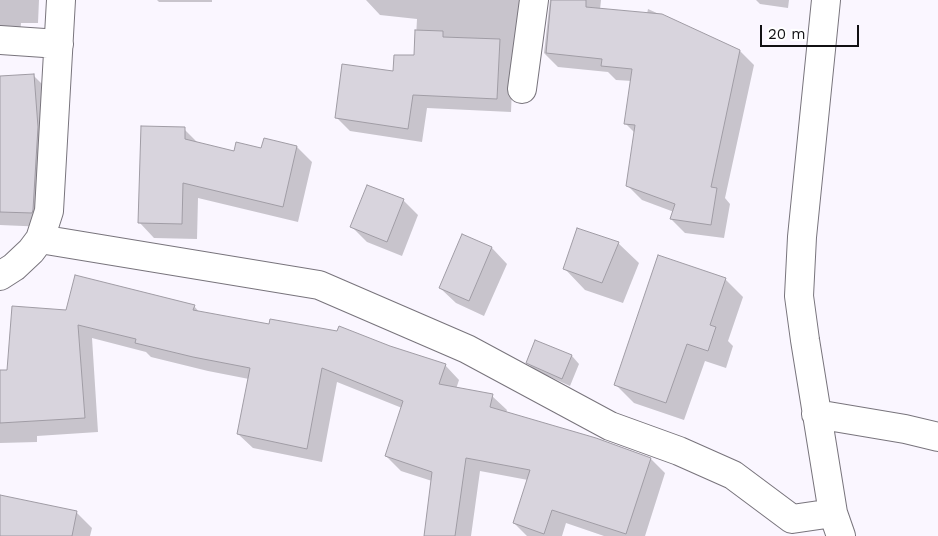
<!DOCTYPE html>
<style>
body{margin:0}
#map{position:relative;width:938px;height:536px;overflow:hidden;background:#faf6ff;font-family:"Work Sans",sans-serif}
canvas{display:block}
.scale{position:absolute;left:760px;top:25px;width:99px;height:22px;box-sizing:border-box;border:2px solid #111013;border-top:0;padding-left:6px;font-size:15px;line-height:18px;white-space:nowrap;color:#111013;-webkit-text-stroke:4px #fff;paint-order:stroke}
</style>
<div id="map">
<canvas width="938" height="536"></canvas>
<div class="scale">20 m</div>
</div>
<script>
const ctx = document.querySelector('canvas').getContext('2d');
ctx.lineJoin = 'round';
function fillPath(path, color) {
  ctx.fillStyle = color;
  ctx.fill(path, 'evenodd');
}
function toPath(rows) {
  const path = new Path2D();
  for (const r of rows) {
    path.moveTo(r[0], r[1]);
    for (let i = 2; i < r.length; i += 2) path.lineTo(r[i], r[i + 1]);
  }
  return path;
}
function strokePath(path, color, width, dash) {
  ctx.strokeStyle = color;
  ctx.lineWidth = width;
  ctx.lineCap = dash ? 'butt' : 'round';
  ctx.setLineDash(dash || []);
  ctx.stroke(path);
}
fillPath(toPath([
 [0,0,39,0,38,23,21,23,20,36,0,35],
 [157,0,212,0,212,2,159,2],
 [366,0,541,0,513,62,511,112,427,108,422,142,350,131,336,117,415,57,417,19,380,15],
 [550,0,601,0,600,10,647,14,648,9,740,51,754,65,725,198,730,204,724,238,685,233,671,219,674,212,642,200,628,186,635,133,625,123,632,81,616,80,608,72,558,67,544,53],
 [756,0,789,0,788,8,760,4],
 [33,75,48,90,46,227,0,225,0,77],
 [184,129,199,144,235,153,297,147,312,162,298,222,198,198,197,239,154,238,139,222],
 [403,200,418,215,402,256,367,242,352,227],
 [463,236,492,248,507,264,484,316,456,303,440,288],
 [618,243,639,263,623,303,585,290,565,269],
 [725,279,743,297,728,341,733,346,726,368,705,361,684,420,634,403,616,385],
 [194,306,200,313,390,347,445,365,459,380,456,389,492,396,507,410,506,413,651,459,665,473,645,536,604,536,566,523,562,536,527,536,514,523,528,480,480,471,471,536,427,536,432,481,401,471,386,456,402,408,337,382,322,462,253,448,238,434,249,379,208,371,151,357,146,352,92,338,98,432,37,436,37,442,0,443,0,372,8,371,67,312],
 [572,356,579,364,570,386,535,370,527,363],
 [0,496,77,513,92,528,90,536,0,536]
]), '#0003');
const building = toPath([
 [551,0,586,0,586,7,662,14,740,50,711,187,717,188,711,225,670,219,675,204,626,186,635,125,624,124,632,69,601,66,602,59,546,53,551,0],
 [415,30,443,31,443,37,500,39,497,99,413,95,408,129,335,118,342,64,393,71,394,55,414,55,415,30],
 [34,74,38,127,33,210,32,213,0,212,0,76,34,74],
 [141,126,185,127,185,139,234,151,236,142,261,148,264,138,297,146,283,207,183,183,182,224,138,223,141,126],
 [367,185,404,199,387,242,350,227,367,185],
 [577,228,619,242,602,283,563,269,577,228],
 [462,234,492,247,469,301,439,288,462,234],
 [658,255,726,278,710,325,716,327,708,351,687,344,666,403,614,385,658,255],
 [75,275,195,305,193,310,269,324,270,319,337,331,339,326,390,346,446,364,439,384,493,394,490,407,596,438,651,458,626,534,552,510,544,534,513,523,530,470,466,458,455,536,424,536,432,472,385,456,403,401,322,368,307,449,237,434,250,368,193,357,135,343,136,339,78,325,85,418,0,423,0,370,7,370,12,306,66,310,75,275],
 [535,340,572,355,562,379,526,363,535,340],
 [0,495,77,511,72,536,0,536,0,495]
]);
fillPath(building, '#d8d4dd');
strokePath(building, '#a09ca5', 1);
const minor = toPath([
 [826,0,802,237,799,296,805,340,833,513,841,536],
 [0,40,59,44],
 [522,89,534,0],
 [40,239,319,285,467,349,610,426,679,451,733,475,792,519,833,513],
 [0,276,14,267,31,251,40,239,49,211,61,0],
 [816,414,905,429,938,437]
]);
strokePath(minor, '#78747c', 30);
strokePath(minor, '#fff', 28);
</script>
